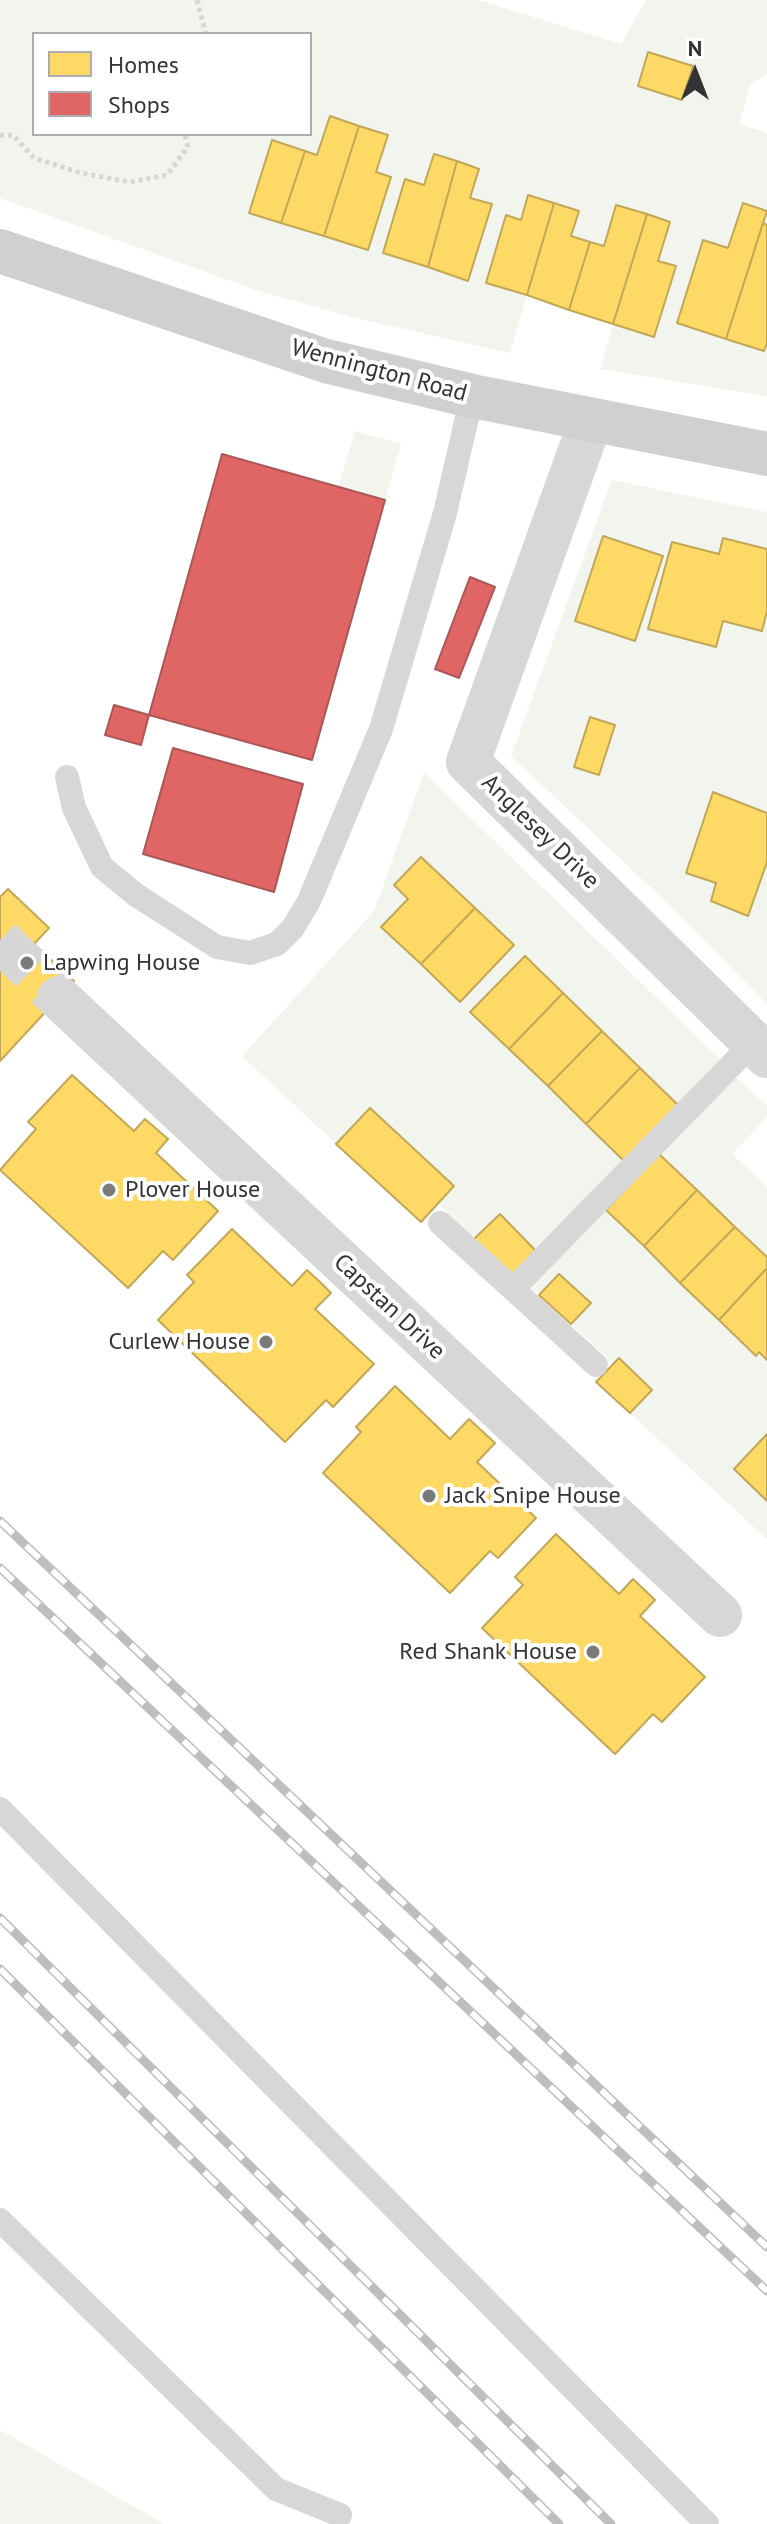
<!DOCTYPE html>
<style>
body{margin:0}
#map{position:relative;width:767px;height:2524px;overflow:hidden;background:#fff;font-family:"PT Sans",sans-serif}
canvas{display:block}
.legend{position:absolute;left:32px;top:32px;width:280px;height:104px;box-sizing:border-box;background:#fff;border:2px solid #adadad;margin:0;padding:10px 14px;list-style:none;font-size:24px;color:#333}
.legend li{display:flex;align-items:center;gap:16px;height:40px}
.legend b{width:40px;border:2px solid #adadad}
.north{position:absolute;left:655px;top:32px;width:80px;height:80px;-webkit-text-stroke:6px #fff;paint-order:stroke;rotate:0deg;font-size:22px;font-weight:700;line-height:32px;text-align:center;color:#333}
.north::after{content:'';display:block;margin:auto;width:28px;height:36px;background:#333;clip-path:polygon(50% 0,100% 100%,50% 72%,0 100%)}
</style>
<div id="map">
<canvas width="767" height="2524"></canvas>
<ul class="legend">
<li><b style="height:22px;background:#ffd966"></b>Homes</li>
<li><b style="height:22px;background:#e06666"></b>Shops</li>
</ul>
<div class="north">N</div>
</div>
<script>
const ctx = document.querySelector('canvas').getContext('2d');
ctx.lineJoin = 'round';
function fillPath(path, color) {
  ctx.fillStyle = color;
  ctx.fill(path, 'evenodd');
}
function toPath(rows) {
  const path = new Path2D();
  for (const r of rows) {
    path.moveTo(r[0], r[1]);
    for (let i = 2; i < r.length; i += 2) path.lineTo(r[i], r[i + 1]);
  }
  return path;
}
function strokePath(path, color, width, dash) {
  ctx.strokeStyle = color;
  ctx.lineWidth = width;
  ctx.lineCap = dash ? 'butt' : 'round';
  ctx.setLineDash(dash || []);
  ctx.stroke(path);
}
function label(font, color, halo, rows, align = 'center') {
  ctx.font = font + ' "PT Sans",sans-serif';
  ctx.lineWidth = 8;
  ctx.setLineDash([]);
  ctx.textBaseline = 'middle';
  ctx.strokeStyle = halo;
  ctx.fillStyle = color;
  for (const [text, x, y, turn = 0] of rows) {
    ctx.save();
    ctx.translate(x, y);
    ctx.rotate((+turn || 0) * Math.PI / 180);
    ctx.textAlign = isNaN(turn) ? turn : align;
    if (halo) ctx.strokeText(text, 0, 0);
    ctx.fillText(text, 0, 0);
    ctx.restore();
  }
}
fillPath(toPath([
 [0,0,478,0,621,44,646,0,767,0,767,74,751,83,739,124,767,133,767,225,763,223,766,211,743,204,728,248,703,241,677,323,764,351,767,343,767,396,601,369,613,324,654,337,676,267,658,261,670,222,616,206,604,246,571,236,528,196,521,220,486,283,527,295,510,353,356,318,259,291,0,198],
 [34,34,310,34,310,134,34,134],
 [330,116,388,135,376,172,391,178,368,250,249,213,272,140,317,155],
 [435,154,479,168,470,198,491,205,469,281,383,253,405,180,424,185],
 [355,431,401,444,385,500,338,487],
 [612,480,767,512,767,1004,660,896,511,756],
 [424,773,720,1059,511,1277,438,1203,454,1185,370,1108,336,1144,242,1056,374,911],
 [734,1075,767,1106,767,1117,732,1154,767,1187,767,1539,596,1382,613,1363,532,1288],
 [0,2430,164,2524,0,2524]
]), '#f1f5ed');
const homes = toPath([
 [648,52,693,66,682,100,638,86,648,52],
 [330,116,359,126,324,236,281,223,305,151,317,155,330,116],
 [359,126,388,135,376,172,391,177,368,250,324,236,359,126],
 [272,140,305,151,281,223,249,213,272,140],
 [434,154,457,161,428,267,383,253,405,179,424,185,434,154],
 [457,161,479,169,470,198,492,204,468,281,428,267,457,161],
 [528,195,554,203,527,295,486,283,506,215,521,220,528,195],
 [554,203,579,211,571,236,590,242,569,310,527,295,554,203],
 [743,203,767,211,726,339,677,323,703,240,728,248,743,203],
 [616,205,647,214,613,324,569,310,590,242,604,246,616,205],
 [647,214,670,222,658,261,676,266,654,337,613,324,647,214],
 [763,223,767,225,767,343,764,351,726,339,763,223],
 [603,536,663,556,635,641,575,621,603,536],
 [723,538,767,549,767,611,762,631,723,621,716,647,648,629,672,542,719,554,723,538],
 [590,717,615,725,599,775,574,767,590,717],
 [713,792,767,813,767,862,748,916,711,901,716,883,686,873,713,792],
 [421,857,475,908,421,964,381,927,408,899,394,885,421,857],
 [8,889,49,928,34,944,74,981,0,1061,0,897,8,889],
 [475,908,514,945,460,1002,421,964,475,908],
 [525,956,563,993,509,1049,470,1012,525,956],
 [563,993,602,1031,548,1086,509,1049,563,993],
 [602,1031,640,1068,586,1124,548,1086,602,1031],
 [640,1068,678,1105,624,1161,586,1124,640,1068],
 [72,1075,134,1131,145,1119,168,1139,156,1153,218,1211,173,1260,163,1251,128,1288,0,1170,36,1129,28,1122,72,1075],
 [370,1108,454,1186,421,1222,336,1144,370,1108],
 [659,1154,697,1190,644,1246,606,1210,659,1154],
 [697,1190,735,1227,680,1283,644,1246,697,1190],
 [500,1214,536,1251,511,1277,474,1239,500,1214],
 [735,1227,767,1257,767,1268,719,1320,680,1283,735,1227],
 [232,1229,292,1286,307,1270,319,1281,331,1293,315,1309,374,1364,333,1407,326,1400,285,1442,158,1320,194,1282,187,1275,232,1229],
 [767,1268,767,1360,759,1352,756,1356,719,1320,767,1268],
 [559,1274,591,1303,571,1324,539,1295,559,1274],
 [619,1358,652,1390,630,1413,596,1382,619,1358],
 [395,1386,450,1439,469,1419,495,1443,477,1462,536,1518,498,1558,490,1551,450,1593,323,1473,361,1432,356,1427,395,1386],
 [767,1434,767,1501,734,1469,767,1434],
 [556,1534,619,1594,633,1579,655,1600,640,1616,705,1677,662,1722,653,1714,615,1754,482,1628,523,1585,515,1577,556,1534]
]);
fillPath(homes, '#ffd966');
strokePath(homes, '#c2a757', 2);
const shops = toPath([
 [222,454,385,500,312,760,149,715,222,454],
 [470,577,495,587,459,678,435,669,470,577],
 [114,705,149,715,141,745,105,735,114,705],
 [173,748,303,784,274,892,143,854,173,748]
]);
fillPath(shops, '#e06666');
strokePath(shops, '#ac5757', 2);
strokePath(toPath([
 [0,940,59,998]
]), '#d6d6d6', 44, [44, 22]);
strokePath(toPath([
 [197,0,206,34],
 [0,135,13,135,34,158,81,173,130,182,167,175,188,147,185,134]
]), '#d6d6d6', 5, [4, 4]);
strokePath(toPath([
 [67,777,74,808,102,867,136,895,217,947,250,953,277,944,293,928,309,901,381,729,445,513,472,396],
 [440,1223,513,1289,754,1042],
 [513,1289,596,1365],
 [0,1809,707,2524],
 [0,2220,276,2489,340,2515]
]), '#d7d7d7', 24);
strokePath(toPath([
 [591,420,468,762,767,1056],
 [59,998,720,1615]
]), '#d7d7d7', 44);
strokePath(toPath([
 [0,251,326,361,472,396,767,454]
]), '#d0d0d0', 44);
const rail = toPath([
 [0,1521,767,2247],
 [0,1568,767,2291],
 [0,1918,611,2524],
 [0,1969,559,2524]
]);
strokePath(rail, '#bebebe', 9);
strokePath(rail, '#fff', 6, [18]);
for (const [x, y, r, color] of [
 [27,963,8,"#7a7a7a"],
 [109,1190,8,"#7a7a7a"],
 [266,1342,8,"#7a7a7a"],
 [429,1496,8,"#7a7a7a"],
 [593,1652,8,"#7a7a7a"]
]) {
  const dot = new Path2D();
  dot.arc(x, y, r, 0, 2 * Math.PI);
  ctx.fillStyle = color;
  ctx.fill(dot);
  strokePath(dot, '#fff', 3);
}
label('24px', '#333', '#fff', [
 ["Wennington Road",379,371,15],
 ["Anglesey Drive",540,832,44],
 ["Capstan Drive",389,1307,43]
]);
label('24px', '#333', '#fff', [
 ["Lapwing House",43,963],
 ["Plover House",125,1190],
 ["Curlew House",250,1342,"right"],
 ["Jack Snipe House",445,1496],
 ["Red Shank House",577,1652,"right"]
], 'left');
</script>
